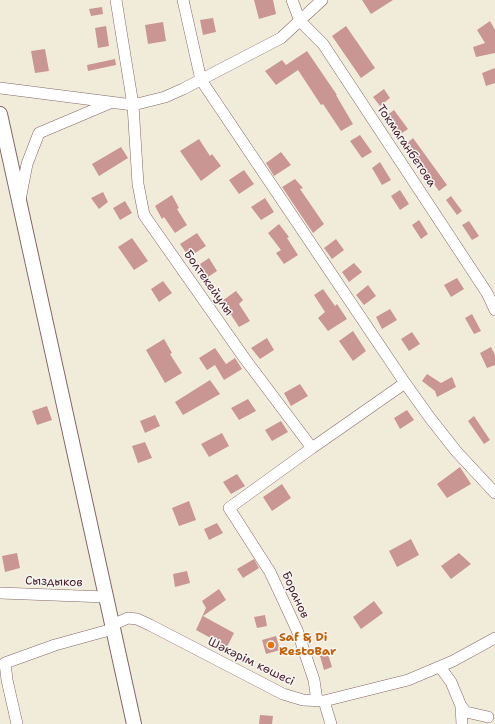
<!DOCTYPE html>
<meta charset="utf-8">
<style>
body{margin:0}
canvas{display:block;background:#f1ecda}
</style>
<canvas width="495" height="724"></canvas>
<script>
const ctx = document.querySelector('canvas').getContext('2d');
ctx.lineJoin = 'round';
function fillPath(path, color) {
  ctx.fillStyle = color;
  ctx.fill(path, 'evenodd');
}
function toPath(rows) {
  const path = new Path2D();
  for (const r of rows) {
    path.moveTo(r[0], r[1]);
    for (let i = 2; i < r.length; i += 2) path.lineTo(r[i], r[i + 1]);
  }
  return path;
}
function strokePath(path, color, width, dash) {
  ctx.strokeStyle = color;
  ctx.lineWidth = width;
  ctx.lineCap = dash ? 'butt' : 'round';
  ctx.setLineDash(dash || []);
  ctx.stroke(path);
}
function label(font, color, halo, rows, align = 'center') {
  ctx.font = font + ' "Shantell Sans",sans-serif';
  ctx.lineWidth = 3;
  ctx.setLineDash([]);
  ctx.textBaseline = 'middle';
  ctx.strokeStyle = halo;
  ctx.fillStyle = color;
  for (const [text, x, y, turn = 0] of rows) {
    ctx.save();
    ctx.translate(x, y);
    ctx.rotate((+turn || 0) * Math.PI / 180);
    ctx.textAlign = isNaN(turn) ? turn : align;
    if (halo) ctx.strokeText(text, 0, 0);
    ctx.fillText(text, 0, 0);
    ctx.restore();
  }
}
fillPath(toPath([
 [254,0,273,0,276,14,259,19],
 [362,0,393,0,371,14],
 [102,7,103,14,91,16,89,9],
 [213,18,216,32,203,35,200,20],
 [490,21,495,30,495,53,476,57,473,47,485,43,477,30],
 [163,22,166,41,148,44,145,25],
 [106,26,109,46,98,48,95,28],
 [346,26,375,68,361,78,332,36],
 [45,49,49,71,35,73,31,51],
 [307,51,337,95,336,95,353,124,341,131,323,104,321,105,298,70,276,85,265,71,282,60,286,65],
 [115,59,116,65,88,71,87,65],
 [495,68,495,83,486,86,482,73],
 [384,89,390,98,380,106,373,97],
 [394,110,408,129,399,135,386,116],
 [360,135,372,152,362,158,350,141],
 [413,138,447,185,439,191,405,145],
 [199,139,210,156,212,154,221,166,201,181,180,151],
 [121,147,128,158,99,176,92,164],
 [281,152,291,165,274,176,266,163],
 [380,162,391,180,382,185,372,168],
 [244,170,254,184,239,194,229,180],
 [295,179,303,188,300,189,324,224,313,233,282,187],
 [400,190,409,204,400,210,391,196],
 [103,192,108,202,99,209,91,198],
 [172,195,179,208,177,209,187,225,175,233,164,217,162,219,155,206],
 [451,196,462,211,457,215,446,200],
 [265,198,274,212,261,220,251,207],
 [125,201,132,213,120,220,113,208],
 [419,220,428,234,421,239,412,225],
 [469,221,479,236,472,240,462,225],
 [279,224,289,237,287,238,298,255,284,264,276,253,281,250,268,233],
 [197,233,206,246,189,257,180,244],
 [132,238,148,261,134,270,118,247],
 [336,239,344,250,332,259,324,248],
 [209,258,217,271,205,279,197,266],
 [354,263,362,272,349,282,342,272],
 [457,278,464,289,451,297,444,285],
 [163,281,172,293,159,302,151,289],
 [368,285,376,296,364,305,356,295],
 [323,289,335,306,337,304,347,319,328,331,318,318,325,312,314,295],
 [236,291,243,300,239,304,250,321,239,327,222,301],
 [390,309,397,320,382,329,376,317],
 [472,314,481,331,474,334,465,318],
 [353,331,366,351,353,361,339,341],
 [412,332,420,344,409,351,401,339],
 [267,338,274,350,260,359,251,348],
 [164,339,172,353,170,354,182,373,165,383,146,350],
 [491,347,495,355,495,365,487,368,480,353],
 [215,348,226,364,235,358,242,369,224,380,215,365,207,370,199,358],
 [427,374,441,383,452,377,456,387,437,397,435,391,422,381],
 [210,380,220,394,183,415,175,402],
 [300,384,308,396,291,406,284,393],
 [248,399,256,411,239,420,231,408],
 [47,406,52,420,37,425,32,411],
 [407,410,414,420,400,429,394,418],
 [155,415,160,426,145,433,140,421],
 [474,416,490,440,484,444,468,421],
 [281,421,288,432,272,441,265,430],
 [222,433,229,446,209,457,201,444],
 [145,442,152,458,138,463,132,446],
 [460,467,471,484,447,498,437,484],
 [237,474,245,486,231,494,223,482],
 [282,484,291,498,272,511,263,497],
 [189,501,196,520,179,526,172,508],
 [217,523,223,533,209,540,204,529],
 [411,539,419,555,397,567,389,551],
 [17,553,20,568,5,572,2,556],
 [459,553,471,564,451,579,441,566],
 [254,559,259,568,243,578,237,569],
 [187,571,190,583,175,587,173,574],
 [219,589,226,600,203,616,234,633,227,647,196,630,206,608,202,601],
 [374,601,383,613,361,629,353,617],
 [265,615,267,626,257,628,254,617],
 [276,636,280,650,266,654,262,640],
 [328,654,332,667,324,670,320,656],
 [260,715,273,716,272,724,259,724]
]), '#c99693');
const minor = toPath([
 [116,0,133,105,138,184,144,215,245,359,312,448,405,383,430,418,456,451,495,493],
 [183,0,201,80,405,383],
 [292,0,300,21,323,44,487,293,495,310],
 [0,88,133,105,165,97,183,89,281,38,322,0],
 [20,200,27,164,39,133,110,103],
 [312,448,229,508,270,572,297,630,314,680,317,701],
 [0,593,106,597],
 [112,625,128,618,137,619,150,625,283,694,303,700,324,701,408,680,453,661,495,638],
 [440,667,451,682,461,706,466,712,488,717],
 [324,701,331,724],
 [461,706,462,724],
 [17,724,7,680,5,663,55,645,113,629]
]);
const major = toPath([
 [0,114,134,724]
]);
strokePath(minor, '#846768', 12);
strokePath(major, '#846768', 16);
strokePath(minor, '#fff', 11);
strokePath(major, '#fff', 14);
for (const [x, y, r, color] of [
 [271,645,4,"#e8710a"]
]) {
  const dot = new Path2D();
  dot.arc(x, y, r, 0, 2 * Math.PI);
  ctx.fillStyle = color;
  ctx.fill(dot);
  strokePath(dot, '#f6f6f2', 1.5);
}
label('12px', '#4a1f2b', '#f6f6f2', [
 ["Токмаганбетова",406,146,56],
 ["Болтекейулы",208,283,55],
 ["Сыздыков",54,582,2],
 ["Боранов",295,595,66],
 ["Шәкәрім көшесі",251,662,26]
]);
label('bold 12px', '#c56008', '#f6f6f2', [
 ["Saf & Di",279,638],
 ["RestoBar",279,652]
], 'left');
</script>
